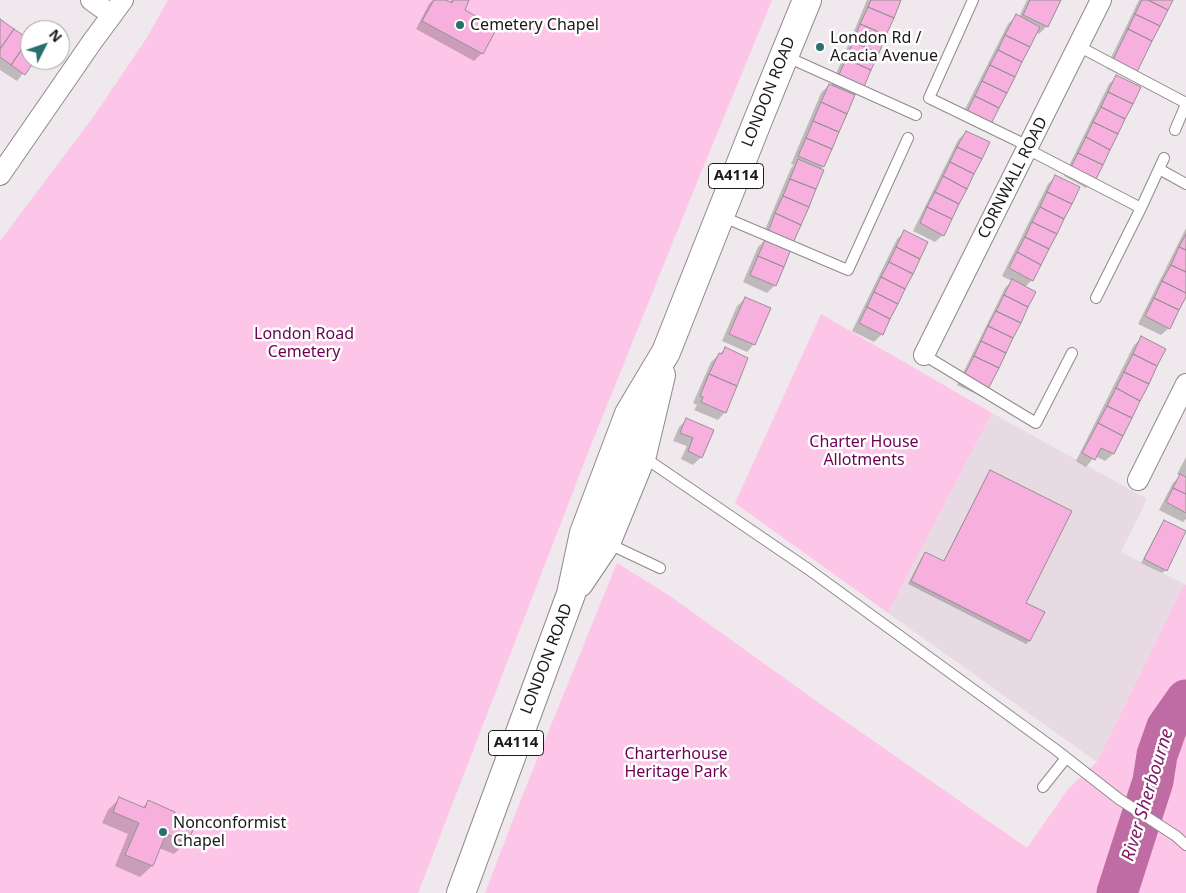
<!DOCTYPE html>
<style>
body{margin:0}
#map{position:relative;width:1186px;height:893px;overflow:hidden;background:#efe8ec;font-family:"Noto Sans",sans-serif}
canvas{display:block}
.north{position:absolute;left:20px;top:20px;width:50px;height:50px;box-sizing:border-box;background:#fff;border:1px solid #a4a3a3;border-radius:50%;rotate:49deg;font-size:14px;font-weight:700;line-height:20px;text-align:center;color:#1b191a}
.north::after{content:'';display:block;margin:auto;width:18px;height:22px;background:#26706d;clip-path:polygon(50% 0,100% 100%,50% 72%,0 100%)}
</style>
<div id="map">
<canvas width="1186" height="893"></canvas>
<div class="north">N</div>
</div>
<script>
const ctx = document.querySelector('canvas').getContext('2d');
ctx.lineJoin = 'round';
function fillPath(path, color) {
  ctx.fillStyle = color;
  ctx.fill(path, 'evenodd');
}
function toPath(rows) {
  const path = new Path2D();
  for (const r of rows) {
    path.moveTo(r[0], r[1]);
    for (let i = 2; i < r.length; i += 2) path.lineTo(r[i], r[i + 1]);
  }
  return path;
}
function strokePath(path, color, width, dash) {
  ctx.strokeStyle = color;
  ctx.lineWidth = width;
  ctx.lineCap = dash ? 'butt' : 'round';
  ctx.setLineDash(dash || []);
  ctx.stroke(path);
}
function label(font, color, halo, rows, align = 'center') {
  ctx.font = font + ' "Noto Sans",sans-serif';
  ctx.lineWidth = 5;
  ctx.setLineDash([]);
  ctx.textBaseline = 'middle';
  ctx.strokeStyle = halo;
  ctx.fillStyle = color;
  for (const [text, x, y, turn = 0] of rows) {
    ctx.save();
    ctx.translate(x, y);
    ctx.rotate((+turn || 0) * Math.PI / 180);
    ctx.textAlign = isNaN(turn) ? turn : align;
    if (halo) ctx.strokeText(text, 0, 0);
    ctx.fillText(text, 0, 0);
    ctx.restore();
  }
}
fillPath(toPath([
 [992,413,1147,499,1121,552,1184,584,1097,762,888,613]
]), '#e8dae2');
fillPath(toPath([
 [168,0,772,0,693,192,591,445,418,893,0,893,0,241,94,116,146,39],
 [821,314,992,413,888,613,735,503],
 [617,563,670,596,819,703,1027,848,1068,789,1097,762,1184,584,1186,585,1186,893,485,893,521,799]
]), '#fdc5e8');
fillPath(toPath([
 [433,0,444,0,449,3,452,0,466,0,463,10,495,28,482,53,474,61,416,29,429,4],
 [867,0,900,0,862,88,855,95,823,166,820,170,775,285,767,293,743,282,758,247,764,241,761,239,791,168,794,165,791,164,821,93,829,85,831,86],
 [1027,0,1060,0,1047,26,1039,34,1036,32,990,123,983,131,960,119,1008,24,1016,16,1019,17],
 [1139,0,1171,0,1136,71,1128,79,1106,68],
 [0,21,30,42,30,60,34,60,17,81,0,70],
 [1116,77,1094,180,1086,188,1064,176,1109,84],
 [966,132,943,235,935,242,913,231,958,140],
 [1055,177,1032,280,1025,287,987,388,980,396,957,385,1005,288,1012,281,1002,276,1048,184],
 [1186,228,1186,294,1169,328,1161,335,1138,324],
 [905,232,927,243,882,334,874,342,852,331,897,239],
 [745,299,754,344,747,352,722,341,737,306],
 [1142,338,1164,349,1113,454,1105,461,1095,456,1086,467,1076,461,1134,345],
 [725,349,725,412,718,420,694,410,697,405,693,403,711,362],
 [686,420,701,457,693,465,681,459,687,446,673,441,679,427],
 [1186,457,1186,519,1183,522,1159,510,1173,483,1180,476,1177,474],
 [991,472,1024,603,1029,641,1026,644,908,584,922,557,926,553,943,562,987,475],
 [1164,521,1166,570,1162,573,1141,563,1161,525],
 [119,799,142,808,148,802,170,821,191,830,186,843,174,854,159,848,152,866,140,877,115,866,128,834,102,823,108,810]
]), '#0003');
strokePath(toPath([
 [1117,893,1153,781,1157,755,1167,727,1186,700]
]), '#bf6ca4', 41);
const building = toPath([
 [434,0,446,0,452,3,453,0,469,0,465,10,497,28,483,54,422,21,434,0],
 [871,0,901,0,894,18,868,7,871,0],
 [1030,0,1061,0,1048,27,1023,15,1030,0],
 [1142,0,1148,0,1168,10,1160,26,1135,14,1142,0],
 [1148,0,1173,0,1168,10,1148,0],
 [868,7,894,18,886,35,860,24,868,7],
 [1016,14,1040,27,1030,47,1005,35,1016,14],
 [1135,14,1160,26,1152,41,1128,29,1135,14],
 [0,19,14,29,0,49,0,19],
 [860,24,886,35,879,53,853,42,860,24],
 [14,29,29,39,11,65,0,57,0,49,14,29],
 [1128,29,1152,41,1137,72,1113,60,1128,29],
 [1005,35,1030,47,1022,62,998,50,1005,35],
 [29,39,30,40,30,60,35,60,25,75,11,65,29,39],
 [853,42,879,53,871,70,846,59,853,42],
 [998,50,1022,62,1015,77,990,65,998,50],
 [846,59,871,70,863,89,838,77,846,59],
 [990,65,1015,77,1007,93,982,81,990,65],
 [1116,75,1141,87,1133,104,1108,92,1116,75],
 [982,81,1007,93,999,108,975,96,982,81],
 [829,84,855,95,847,114,821,102,829,84],
 [1108,92,1133,104,1125,119,1101,107,1108,92],
 [975,96,999,108,991,124,967,112,975,96],
 [821,102,847,114,839,132,813,121,821,102],
 [1101,107,1125,119,1118,134,1093,122,1101,107],
 [813,121,839,132,832,149,806,138,813,121],
 [1093,122,1118,134,1110,150,1086,137,1093,122],
 [966,131,990,142,982,159,957,147,966,131],
 [1086,137,1110,150,1103,165,1078,153,1086,137],
 [806,138,832,149,824,167,798,156,806,138],
 [957,147,982,159,974,174,950,162,957,147],
 [1078,153,1103,165,1095,181,1070,169,1078,153],
 [798,159,824,170,816,189,790,179,798,159],
 [950,162,974,174,967,189,943,176,950,162],
 [1055,175,1080,187,1072,204,1047,192,1055,175],
 [943,176,967,189,959,204,935,192,943,176],
 [790,179,816,189,809,207,783,196,790,179],
 [935,192,959,204,952,219,927,207,935,192],
 [1047,192,1072,204,1064,219,1040,207,1047,192],
 [783,196,809,207,801,225,775,213,783,196],
 [927,207,952,219,944,236,920,223,927,207],
 [1040,207,1064,219,1057,234,1032,222,1040,207],
 [775,213,801,225,793,243,768,232,775,213],
 [1032,222,1057,234,1049,249,1025,237,1032,222],
 [904,230,928,242,920,259,896,247,904,230],
 [1186,234,1186,250,1179,247,1186,234],
 [1025,237,1049,249,1041,265,1017,252,1025,237],
 [766,238,791,249,784,267,758,256,766,238],
 [896,247,920,259,913,274,889,262,896,247],
 [1179,247,1186,250,1186,272,1171,265,1179,247],
 [1017,252,1041,265,1033,281,1009,268,1017,252],
 [758,256,784,267,776,286,750,275,758,256],
 [889,262,913,274,905,289,881,277,889,262],
 [1171,265,1186,272,1186,293,1162,281,1171,265],
 [881,277,905,289,898,304,874,292,881,277],
 [1012,279,1036,292,1028,307,1004,295,1012,279],
 [1162,281,1186,293,1186,297,1179,310,1154,298,1162,281],
 [874,292,898,304,890,319,867,307,874,292],
 [1004,295,1028,307,1021,323,996,311,1004,295],
 [745,297,771,308,755,345,729,334,745,297],
 [1154,298,1179,310,1170,329,1145,316,1154,298],
 [867,307,890,319,883,335,859,323,867,307],
 [996,311,1021,323,1013,338,988,326,996,311],
 [988,326,1013,338,1006,353,981,341,988,326],
 [1141,336,1166,349,1157,366,1133,354,1141,336],
 [981,341,1006,353,999,368,974,356,981,341],
 [725,347,748,358,737,386,709,374,719,353,722,354,725,347],
 [1133,354,1157,366,1149,384,1124,372,1133,354],
 [974,356,999,368,988,389,963,377,974,356],
 [1124,372,1149,384,1140,401,1116,388,1124,372],
 [709,374,737,386,726,413,701,402,703,397,700,396,709,374],
 [1116,388,1140,401,1132,418,1107,406,1116,388],
 [1107,406,1132,418,1123,436,1098,423,1107,406],
 [686,418,714,430,702,458,688,451,693,438,680,433,686,418],
 [1098,423,1123,436,1114,454,1101,448,1095,460,1082,453,1098,423],
 [990,470,1072,511,1026,603,1045,612,1030,641,911,581,925,552,944,561,990,470],
 [1180,474,1186,477,1186,494,1173,488,1180,474],
 [1173,488,1186,494,1186,513,1166,502,1173,488],
 [1164,520,1186,531,1167,571,1144,559,1164,520],
 [119,797,145,808,148,800,175,812,172,821,193,830,187,843,166,834,153,866,125,855,139,823,113,812,119,797]
]);
fillPath(building, '#f7b0dd');
strokePath(building, '#969094', 1);
const service = toPath([
 [973,0,929,98,1028,146],
 [1078,46,1186,103],
 [785,56,916,115],
 [1175,130,1186,104],
 [1027,149,1141,208,1164,158],
 [1159,169,1186,184],
 [721,216,848,270,908,138],
 [1096,298,1141,208],
 [924,355,1036,423,1072,353],
 [642,456,808,569,1055,749,1119,799,1176,836,1186,845],
 [607,543,660,568],
 [1043,787,1066,758]
]);
const minor = toPath([
 [91,0,112,15],
 [0,175,92,42,123,0],
 [924,355,1101,0],
 [1138,480,1186,384]
]);
const trunk = toPath([
 [579,583,606,543,642,455,661,375],
 [461,893,571,594,584,533,629,414,666,352,758,120,807,0]
]);
strokePath(service, '#8f898c', 12);
strokePath(minor, '#8f898c', 22);
strokePath(trunk, '#8f898c', 30);
strokePath(service, '#fff', 10);
strokePath(minor, '#fff', 20);
strokePath(trunk, '#fff', 28);
for (const [x, y, r, color] of [
 [460,25,5,"#26706d"],
 [820,47,5,"#26706d"],
 [163,832,5,"#26706d"]
]) {
  const dot = new Path2D();
  dot.arc(x, y, r, 0, 2 * Math.PI);
  ctx.fillStyle = color;
  ctx.fill(dot);
  strokePath(dot, '#fff', 2);
}
for (const [x, y, w] of [
 [736,176,55],
 [516,743,55]
]) {
  const box = new Path2D();
  box.roundRect(x - w / 2, y - 12.5, w, 25, 4);
  ctx.fillStyle = '#fff';
  ctx.fill(box);
  strokePath(box, '#1b191a', 1);
}
label('bold 15px', '#1b191a', null, [
 ["A4114",736,176],
 ["A4114",516,743]
]);
label('16px', '#1b191a', '#fff', [
 ["Cemetery Chapel",470,25],
 ["London Rd /",830,38],
 ["Acacia Avenue",830,56],
 ["Nonconformist",173,823],
 ["Chapel",173,841]
], 'left');
label('16px', '#1b191a', '#fff', [
 ["LONDON ROAD",769,92,-68],
 ["CORNWALL ROAD",1013,178,-63],
 ["LONDON ROAD",547,659,-69]
]);
label('16px', '#6d0055', '#fff', [
 ["London Road",304,334],
 ["Cemetery",304,352],
 ["Charter House",864,442],
 ["Allotments",864,460],
 ["Charterhouse",676,754],
 ["Heritage Park",676,772]
]);
label('italic 18px', '#801b66', '#fff', [
 ["River Sherbourne",1148,795,-73]
]);
</script>
